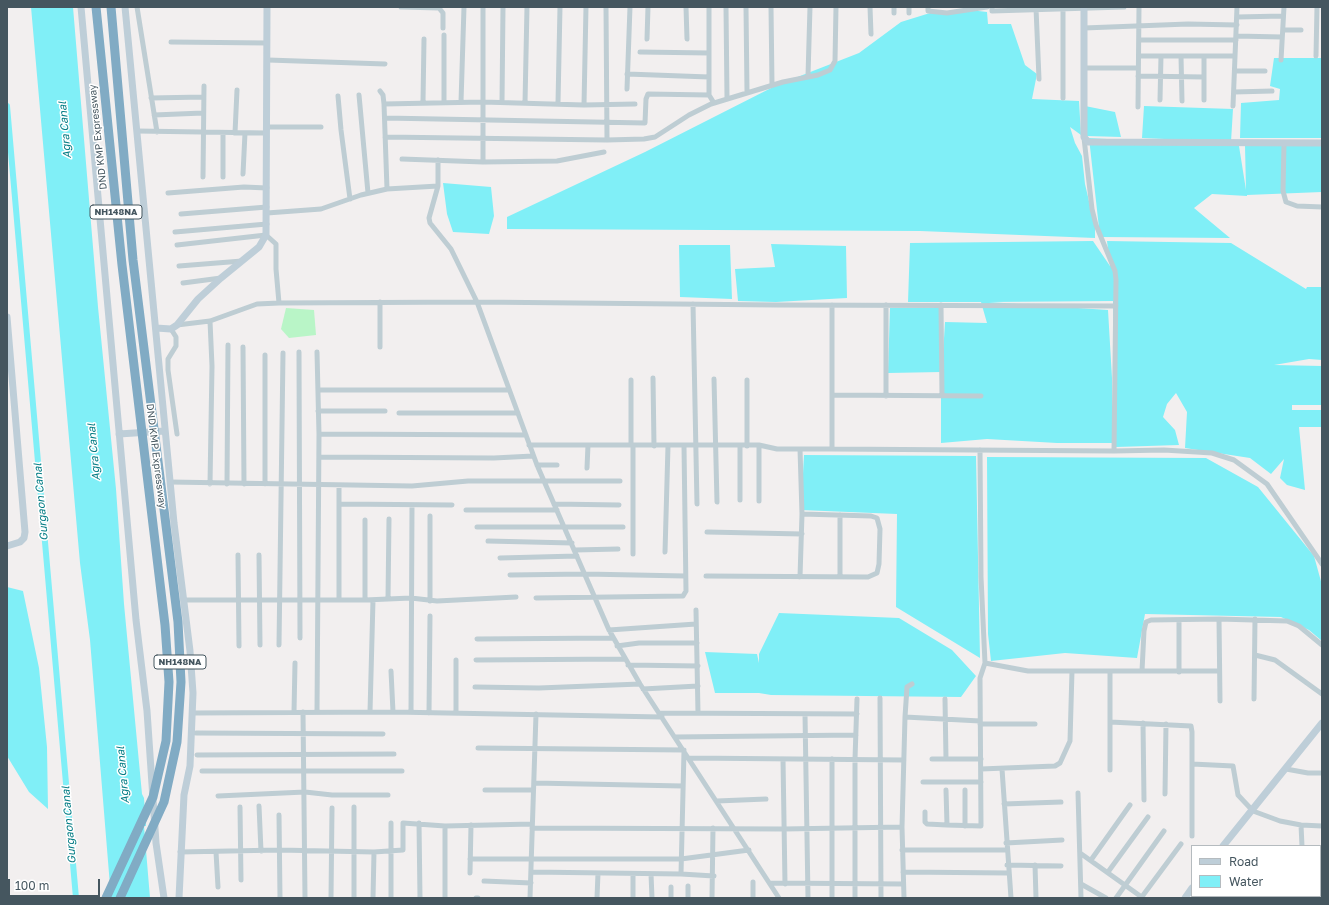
<!DOCTYPE html>
<style>
body{margin:0}
#map{position:relative;width:1329px;height:905px;overflow:hidden;background:#f2efef;font-family:"Golos Text",sans-serif}
canvas{display:block}
.frame{position:absolute;inset:0;border:8px solid #45565f;pointer-events:none}
.legend{position:absolute;left:1191px;top:845px;width:130px;height:52px;box-sizing:border-box;background:#fff;border:1px solid #b5bbbf;margin:0;padding:5px 7px;list-style:none;font-size:12px;color:#45565f}
.legend li{display:flex;align-items:center;gap:8px;height:20px}
.legend b{width:20px;border:1px solid #b5bbbf}
.scale{position:absolute;left:8px;top:879px;width:92px;height:18px;box-sizing:border-box;border:2px solid #45565f;border-top:0;padding-left:5px;font-size:12px;line-height:14px;white-space:nowrap;color:#45565f;-webkit-text-stroke:3px #fff;paint-order:stroke}
</style>
<div id="map">
<canvas width="1329" height="905"></canvas>
<div class="frame"></div>
<ul class="legend">
<li><b style="height:5px;background:#beced8"></b>Road</li>
<li><b style="height:11px;background:#80eff7"></b>Water</li>
</ul>
<div class="scale">100 m</div>
</div>
<script>
const ctx = document.querySelector('canvas').getContext('2d');
ctx.lineJoin = 'round';
function fillPath(path, color) {
  ctx.fillStyle = color;
  ctx.fill(path, 'evenodd');
}
function toPath(rows) {
  const path = new Path2D();
  for (const r of rows) {
    path.moveTo(r[0], r[1]);
    for (let i = 2; i < r.length; i += 2) path.lineTo(r[i], r[i + 1]);
  }
  return path;
}
function strokePath(path, color, width, dash) {
  ctx.strokeStyle = color;
  ctx.lineWidth = width;
  ctx.lineCap = dash ? 'butt' : 'round';
  ctx.setLineDash(dash || []);
  ctx.stroke(path);
}
function label(font, color, halo, rows, align = 'center') {
  ctx.font = font + ' "Golos Text",sans-serif';
  ctx.lineWidth = 3;
  ctx.setLineDash([]);
  ctx.textBaseline = 'middle';
  ctx.strokeStyle = halo;
  ctx.fillStyle = color;
  for (const [text, x, y, turn = 0] of rows) {
    ctx.save();
    ctx.translate(x, y);
    ctx.rotate((+turn || 0) * Math.PI / 180);
    ctx.textAlign = isNaN(turn) ? turn : align;
    if (halo) ctx.strokeText(text, 0, 0);
    ctx.fillText(text, 0, 0);
    ctx.restore();
  }
}
fillPath(toPath([
 [286,308,314,310,316,335,289,338,281,329]
]), '#b9f5c7');
fillPath(toPath([
 [31,7,73,7,98,307,116,489,124,604,142,794,144,798,146,826,144,826,150,898,111,898,90,640,80,563],
 [970,10,987,12,988,24,1011,24,1025,65,1037,74,1032,99,1079,101,1081,135,1070,127,1075,143,1082,156,1085,184,1095,227,1095,238,920,231,507,229,507,217,645,152,777,85,859,53,901,22,930,13],
 [1274,58,1322,58,1322,138,1240,138,1241,103,1279,100,1280,89,1270,86],
 [1085,106,1115,112,1121,137,1087,136],
 [1144,106,1233,109,1231,142,1142,138],
 [1089,138,1239,146,1246,190,1245,146,1322,146,1322,192,1247,195,1247,196,1212,194,1194,208,1230,238,1100,237],
 [443,183,491,187,494,216,489,234,453,232,447,214],
 [1093,241,1110,266,1107,241,1231,243,1306,289,1307,287,1322,287,1322,360,1309,359,1274,365,1322,366,1322,405,1292,405,1292,410,1322,410,1322,427,1299,427,1305,490,1287,485,1280,478,1284,459,1271,474,1250,458,1185,448,1187,412,1176,393,1167,404,1163,417,1175,430,1179,445,1116,447,1113,301,989,302,1108,310,1112,378,1112,443,1057,443,987,439,941,443,941,388,945,322,987,323,981,302,908,302,910,243],
 [771,244,846,246,847,298,776,302,738,301,735,269,775,267],
 [679,245,730,245,732,299,680,297],
 [890,308,941,308,941,372,888,373],
 [804,455,976,456,980,658,896,607,897,514,801,510],
 [987,457,1206,458,1258,487,1314,556,1322,585,1322,641,1309,630,1281,617,1145,614,1137,658,1065,653,991,661,988,634],
 [7,587,23,591,39,668,47,747,48,809,29,792,7,756],
 [779,613,899,618,952,650,976,676,961,697,771,695,759,693,715,693,705,652,757,654,759,663,759,654]
]), '#80eff7');
strokePath(toPath([
 [7,106,76,898]
]), '#80eff7', 6);
strokePath(toPath([
 [137,7,157,132],
 [401,7,439,8,443,13,443,28],
 [483,7,483,162],
 [606,7,607,140],
 [686,7,687,39],
 [709,7,709,95],
 [726,7,727,98],
 [746,7,747,92],
 [771,7,772,85],
 [870,7,871,34],
 [894,7,894,13],
 [909,7,909,13],
 [928,7,928,11,947,13,987,7],
 [992,7,992,11,1124,7],
 [1036,8,1039,79],
 [1237,17,1283,16],
 [1084,28,1188,24,1237,25],
 [1283,30,1301,30],
 [444,35,444,102],
 [1236,36,1282,37],
 [647,39,648,7],
 [1139,40,1236,40],
 [171,42,267,43],
 [640,52,709,53],
 [1139,56,1235,56],
 [1181,56,1182,101],
 [1316,56,1317,7],
 [268,60,385,64],
 [1281,60,1284,7],
 [1084,68,1138,68],
 [1235,71,1265,71],
 [627,74,709,77],
 [808,76,810,7],
 [1138,76,1204,77],
 [627,89,630,7],
 [380,91,383,95,384,104,387,189],
 [1234,92,1272,91],
 [359,95,368,193],
 [338,96,341,130,350,199],
 [151,98,203,97],
 [1063,98,1063,7],
 [1160,100,1161,56],
 [1204,100,1204,56],
 [423,102,424,39],
 [461,102,464,7],
 [502,102,503,7],
 [525,103,527,7],
 [558,103,560,7],
 [384,104,483,102,584,105,635,104],
 [584,105,586,7],
 [1233,106,1237,7],
 [1138,107,1139,7],
 [154,115,203,113],
 [385,118,645,123,646,99,648,94,709,95,714,103],
 [266,127,321,127],
 [137,131,266,133],
 [223,133,223,177],
 [235,133,237,90],
 [385,137,607,140,644,139,655,137,689,115,711,104,783,82,818,75,830,70,835,61,836,7],
 [1084,138,1092,209,1096,225,1115,271,1116,280,1114,451],
 [1284,143,1283,191,1286,202,1297,206,1322,207],
 [402,159,483,162,557,161,604,152],
 [438,160,438,186,429,218,430,223,451,249,477,302,537,465,609,630,640,684,779,898],
 [243,174,245,133],
 [203,177,204,86],
 [168,193,244,187,267,188],
 [267,213,321,209,361,195,387,189,438,186],
 [181,214,267,207],
 [175,232,267,224],
 [177,245,266,235,276,244,276,269,279,303],
 [179,266,242,261],
 [183,283,221,278],
 [693,304,697,504],
 [832,305,832,449,1114,451,1164,450,1212,453,1234,460,1267,484,1322,564],
 [941,305,942,396],
 [210,321,212,366,210,484],
 [177,325,210,321,257,304,279,303,477,302,776,305,1116,306],
 [171,329,176,337,176,346,168,359,168,370,177,434],
 [243,347,244,484],
 [380,347,380,302],
 [299,352,300,638],
 [317,352,319,434,317,712],
 [265,355,265,484],
 [653,378,654,446],
 [714,379,717,502],
 [747,380,747,446],
 [318,390,509,390],
 [832,395,981,396],
 [886,396,886,305],
 [318,411,385,411],
 [399,413,518,413],
 [319,434,526,435],
 [529,445,759,445,777,449,832,449],
 [631,445,631,380],
 [319,457,494,458,533,456],
 [537,465,557,465],
 [587,468,588,445],
 [170,482,412,486,468,481,620,481],
 [227,484,228,345],
 [740,500,740,446],
 [759,501,759,445],
 [340,504,452,505],
 [554,504,619,505],
 [466,510,557,510],
 [840,515,840,577],
 [477,527,623,527],
 [707,532,802,534],
 [488,541,572,543],
 [575,550,618,549],
 [665,552,668,446],
 [633,554,633,445],
 [238,555,239,646],
 [259,555,260,645],
 [500,558,577,556],
 [510,575,585,574,685,576],
 [706,576,868,577,877,573,879,564,880,529,877,518,871,516,802,514],
 [800,577,802,514,800,449],
 [536,598,683,596,686,591,684,446],
 [388,599,389,519],
 [183,600,365,600,411,598,437,601,516,597],
 [339,600,339,485],
 [365,600,365,520],
 [430,601,430,516],
 [696,610,698,713],
 [1219,619,1220,701],
 [609,630,696,624],
 [477,639,613,638],
 [279,645,283,353],
 [617,646,639,643,697,643],
 [1255,655,1275,660,1322,694],
 [476,660,625,659],
 [985,663,1028,671,1219,671],
 [628,665,698,666],
 [391,671,393,712],
 [1142,671,1144,631,1146,622,1151,620,1219,619,1287,621,1299,626,1322,645],
 [1179,672,1179,620],
 [475,687,539,688,640,684],
 [643,689,698,686],
 [880,698,881,898],
 [945,699,946,759],
 [1254,699,1255,619],
 [294,712,295,663],
 [303,712,305,898],
 [370,712,373,600],
 [411,712,412,505],
 [193,713,393,712,662,717],
 [429,713,430,616],
 [456,713,456,660],
 [659,713,857,714],
 [805,714,808,898],
 [905,717,980,721],
 [1110,722,1191,726,1192,732,1192,836],
 [1143,723,1144,800],
 [980,724,1035,724],
 [196,733,383,734],
 [675,737,856,735],
 [478,748,684,750],
 [197,755,394,754],
 [689,758,904,760],
 [783,759,785,884],
 [832,759,832,898],
 [932,759,981,759],
 [1192,764,1233,766,1238,795,1253,811,1280,821,1301,825,1322,826],
 [981,769,1055,766,1060,763,1070,741,1072,671],
 [1002,769,1011,898],
 [1286,769,1308,773,1322,773],
 [1110,770,1110,671],
 [202,771,402,771],
 [923,782,981,782],
 [534,783,683,786],
 [485,790,533,790],
 [946,790,947,825,981,826,980,678,985,663,981,577,980,450],
 [965,790,965,826],
 [1078,793,1081,898],
 [1165,794,1166,724],
 [218,796,305,792,332,795,388,795],
 [717,801,766,799],
 [1004,804,1061,802],
 [259,806,261,851],
 [240,807,241,880],
 [925,812,925,822,927,824,947,825],
 [279,815,280,898],
 [391,823,391,898],
 [419,823,420,898],
 [1301,825,1302,846],
 [445,826,445,898],
 [532,828,784,829,902,827],
 [1006,843,1062,840],
 [902,850,1007,850],
 [180,852,279,850,374,852,403,850,403,823,445,826,532,824],
 [216,852,218,887],
 [1080,853,1143,898],
 [470,859,681,859,749,850],
 [1091,860,1130,805],
 [1320,860,1322,860],
 [1007,865,1061,866],
 [1035,865,1036,898],
 [531,872,681,874,684,751],
 [903,872,1008,873],
 [1108,872,1148,817],
 [470,873,471,825],
 [633,874,633,898],
 [651,874,652,898],
 [681,874,714,876],
 [484,881,531,883],
 [770,883,903,884],
 [1081,884,1106,898],
 [671,887,671,898],
 [1320,888,1322,888],
 [1303,896,1303,898],
 [331,898,332,808],
 [354,898,354,807],
 [373,898,374,852],
 [476,898,478,898],
 [530,898,536,714],
 [597,898,598,873],
 [688,898,688,886],
 [712,898,713,828],
 [753,898,753,882],
 [855,898,855,759,857,699],
 [904,898,902,827,905,717,907,687,912,684],
 [1116,898,1164,831],
 [1141,898,1181,844],
 [1228,898,1230,896]
]), '#becdd3', 5);
strokePath(toPath([
 [81,7,136,620,147,711,156,843,164,898],
 [125,7,174,523,190,651,193,693,190,766,184,795,179,898],
 [1084,7,1084,137,1088,142,1322,143],
 [7,317,25,532,24,538,20,542,7,546],
 [156,328,171,329,177,325,198,299,221,278,259,247,266,235,267,7],
 [119,434,165,431],
 [1223,846,1322,723],
 [1185,898,1192,888]
]), '#beced8', 7);
strokePath(toPath([
 [96,7,122,265,165,625,169,682,166,741,153,797,106,898],
 [111,7,133,260,178,622,181,682,177,742,164,802,120,898]
]), '#81abc4', 9);
for (const [x, y, w] of [
 [116,212,52],
 [180,662,52]
]) {
  const box = new Path2D();
  box.roundRect(x - w / 2, y - 7, w, 14, 3);
  ctx.fillStyle = '#fff';
  ctx.fill(box);
  strokePath(box, '#45565f', 1);
}
label('bold 9px', '#45565f', null, [
 ["NH148NA",116,212],
 ["NH148NA",180,662]
]);
label('10px', '#45565f', '#fff', [
 ["DND KMP Expressway",98,137,-96],
 ["DND KMP Expressway",156,456,83]
]);
label('italic 11px', '#057d85', '#fff', [
 ["Agra Canal",65,130,-95],
 ["Agra Canal",94,452,-95],
 ["Gurgaon Canal",41,502,-95],
 ["Agra Canal",123,775,-95],
 ["Gurgaon Canal",69,825,-95]
]);
</script>
